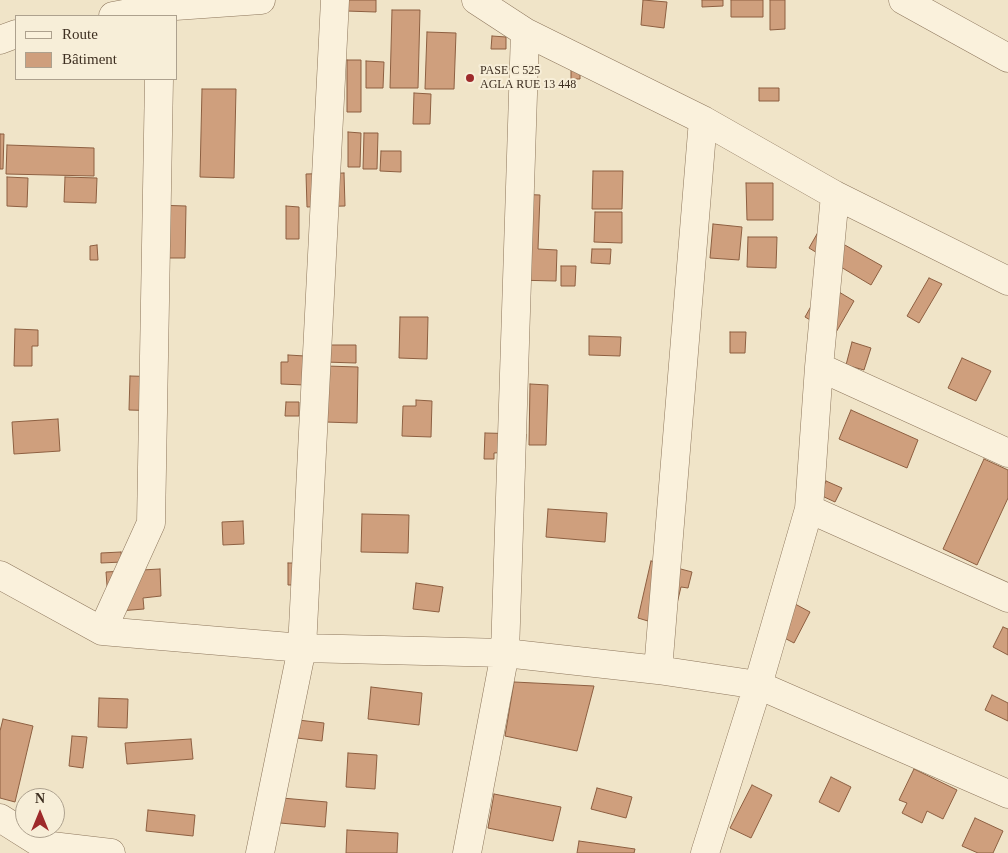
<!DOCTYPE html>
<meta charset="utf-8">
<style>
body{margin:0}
#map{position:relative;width:1008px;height:853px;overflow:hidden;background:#f0e4c8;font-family:Georgia,serif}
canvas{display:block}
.legend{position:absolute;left:15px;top:15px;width:162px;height:65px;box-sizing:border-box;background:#f7eed8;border:1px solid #ada18e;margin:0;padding:6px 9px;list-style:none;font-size:15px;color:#3d2e20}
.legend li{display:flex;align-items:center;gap:10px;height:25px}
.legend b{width:25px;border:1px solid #ada18e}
.north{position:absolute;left:15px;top:788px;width:50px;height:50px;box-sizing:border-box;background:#f7eed8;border:1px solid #ada18e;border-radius:50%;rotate:0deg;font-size:14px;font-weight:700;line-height:20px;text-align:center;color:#3d2e20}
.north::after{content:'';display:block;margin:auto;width:18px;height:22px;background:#9e2a2b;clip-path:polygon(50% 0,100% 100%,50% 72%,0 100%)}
</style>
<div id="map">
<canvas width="1008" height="853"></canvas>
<ul class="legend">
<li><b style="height:6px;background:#faf1dc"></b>Route</li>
<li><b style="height:14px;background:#cf9f7d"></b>Bâtiment</li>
</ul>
<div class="north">N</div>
</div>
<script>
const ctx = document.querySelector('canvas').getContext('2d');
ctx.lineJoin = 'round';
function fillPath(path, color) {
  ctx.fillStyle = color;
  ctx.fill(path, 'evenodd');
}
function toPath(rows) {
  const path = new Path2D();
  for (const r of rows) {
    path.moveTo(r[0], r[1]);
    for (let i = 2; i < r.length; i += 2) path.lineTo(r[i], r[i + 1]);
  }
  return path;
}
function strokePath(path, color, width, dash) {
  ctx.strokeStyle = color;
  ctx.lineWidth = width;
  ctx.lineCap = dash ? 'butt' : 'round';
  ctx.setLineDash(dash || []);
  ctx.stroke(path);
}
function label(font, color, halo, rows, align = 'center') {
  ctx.font = font + ' Georgia,serif';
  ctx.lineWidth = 4;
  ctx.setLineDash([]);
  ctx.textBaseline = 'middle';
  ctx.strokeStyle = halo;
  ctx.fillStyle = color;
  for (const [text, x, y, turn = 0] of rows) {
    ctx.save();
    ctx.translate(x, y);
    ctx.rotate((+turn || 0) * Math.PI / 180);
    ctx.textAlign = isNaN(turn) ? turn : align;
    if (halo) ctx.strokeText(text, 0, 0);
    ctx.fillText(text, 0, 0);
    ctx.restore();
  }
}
const building = toPath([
 [346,0,376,0,376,12,346,11,346,0],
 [643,0,667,2,664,28,641,25,643,0],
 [702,0,723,0,723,6,702,7,702,0],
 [731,0,763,0,763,17,731,17,731,0],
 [770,0,785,0,785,29,770,30,770,0],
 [392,10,420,10,418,88,390,88,392,10],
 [427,32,456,33,454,89,425,89,427,32],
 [492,36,506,37,506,49,491,49,492,36],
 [347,60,361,60,361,112,347,112,347,60],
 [366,61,384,62,383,88,366,88,366,61],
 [571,69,580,69,580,79,571,79,571,69],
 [759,88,779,88,779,101,759,101,759,88],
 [202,89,236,89,234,178,200,177,202,89],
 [414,93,431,94,430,124,413,124,414,93],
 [348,132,361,133,360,167,348,167,348,132],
 [364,133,378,133,377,169,363,169,364,133],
 [0,134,4,134,3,169,0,169,0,134],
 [7,145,94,148,94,176,6,174,7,145],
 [381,151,401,151,401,172,380,171,381,151],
 [593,171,623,171,622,209,592,209,593,171],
 [344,173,345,206,307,207,306,174,344,173],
 [7,177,28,178,27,207,7,206,7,177],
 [65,177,97,178,96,203,64,202,65,177],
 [746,183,773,183,773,220,747,220,746,183],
 [515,194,540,195,538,249,557,250,556,281,514,280,515,194],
 [154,205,186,206,185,258,153,258,154,205],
 [286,206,299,207,299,239,286,239,286,206],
 [595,212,622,212,622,243,594,242,595,212],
 [825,220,836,240,882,266,871,285,809,248,825,220],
 [713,224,742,227,739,260,710,258,713,224],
 [748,237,777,237,776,268,747,267,748,237],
 [97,245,98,260,90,260,90,246,97,245],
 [592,249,611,249,610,264,591,263,592,249],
 [561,266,576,266,575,286,561,286,561,266],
 [929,278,942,284,919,323,907,316,929,278],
 [824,283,854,301,835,334,805,317,824,283],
 [400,317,428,317,427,359,399,358,400,317],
 [15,329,38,330,38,346,32,346,32,366,14,366,15,329],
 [730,332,746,332,745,353,730,353,730,332],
 [589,336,621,337,620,356,589,355,589,336],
 [852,342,871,348,864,370,846,365,852,342],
 [325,345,356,345,356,363,325,362,325,345],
 [288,355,305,356,304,385,281,384,281,362,288,362,288,355],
 [962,358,991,371,976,401,948,388,962,358],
 [326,366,358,367,357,423,325,422,326,366],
 [130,376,167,377,166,411,129,410,130,376],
 [530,384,548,385,546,445,529,445,530,384],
 [416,400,432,401,431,437,402,436,403,406,416,406,416,400],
 [286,402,299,402,299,416,285,416,286,402],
 [851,410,918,440,907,468,839,439,851,410],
 [58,419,60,451,14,454,12,422,58,419],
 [485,433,526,434,525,451,494,453,494,459,484,459,485,433],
 [984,459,1008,470,1008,498,977,565,943,549,984,459],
 [826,481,842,488,835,502,820,495,826,481],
 [548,509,607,513,605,542,546,537,548,509],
 [362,514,409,515,408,553,361,552,362,514],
 [243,521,244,544,223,545,222,522,243,521],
 [121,552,122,562,101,563,101,553,121,552],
 [651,561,692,572,688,588,681,587,671,628,638,618,651,561],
 [288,563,299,563,299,585,288,585,288,563],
 [160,569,161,596,143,598,144,609,119,611,108,599,106,572,160,569],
 [416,583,443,587,439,612,413,609,416,583],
 [782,597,810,612,794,643,765,628,782,597],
 [1003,627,1008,629,1008,655,993,647,1003,627],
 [514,682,594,686,577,751,505,736,514,682],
 [371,687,422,693,419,725,368,719,371,687],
 [992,695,1008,703,1008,721,985,710,992,695],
 [99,698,128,699,127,728,98,727,99,698],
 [281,718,324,723,322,741,280,736,281,718],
 [3,719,33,726,15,802,0,798,0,731,3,719],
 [72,736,87,737,83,768,69,766,72,736],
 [191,739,193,759,127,764,125,743,191,739],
 [348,753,377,755,375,789,346,787,348,753],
 [914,769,957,790,943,819,927,811,922,823,902,813,907,803,899,800,914,769],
 [831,777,851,787,839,812,819,802,831,777],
 [752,785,772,795,751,838,730,828,752,785],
 [597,788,632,797,626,818,591,809,597,788],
 [494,794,561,807,553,841,488,828,494,794],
 [282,798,327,802,325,827,280,823,282,798],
 [148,810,195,815,193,836,146,831,148,810],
 [975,818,1003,831,993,853,978,853,962,846,975,818],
 [347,830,398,833,397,853,346,853,347,830],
 [579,841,635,849,634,853,577,853,579,841]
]);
fillPath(building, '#cf9f7d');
strokePath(building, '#8d5f41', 1);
const minor = toPath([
 [476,0,525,32,703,120,835,195,1008,281],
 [903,0,1008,58],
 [113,16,161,7,261,0],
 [0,40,16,34],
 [819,367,1008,453],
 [809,509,1008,598],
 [0,575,102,631,302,648,505,653,658,670,758,685,1008,794],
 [102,631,151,523,159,79],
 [658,670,703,120],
 [0,818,43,845,111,853],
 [260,853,302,648,335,0],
 [467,853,505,653,525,32],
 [705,853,758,685,809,509,819,367,835,195]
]);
strokePath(minor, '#8d765c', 29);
strokePath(minor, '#faf1dc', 28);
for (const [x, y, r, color] of [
 [470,78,5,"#9e2a2b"]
]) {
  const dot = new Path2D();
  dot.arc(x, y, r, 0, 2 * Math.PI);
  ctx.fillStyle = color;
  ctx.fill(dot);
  strokePath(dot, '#f7eed8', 2);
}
label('12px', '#3d2e20', '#f7eed8', [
 ["PASE C 525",480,71],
 ["AGLA RUE 13 448",480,85]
], 'left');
</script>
